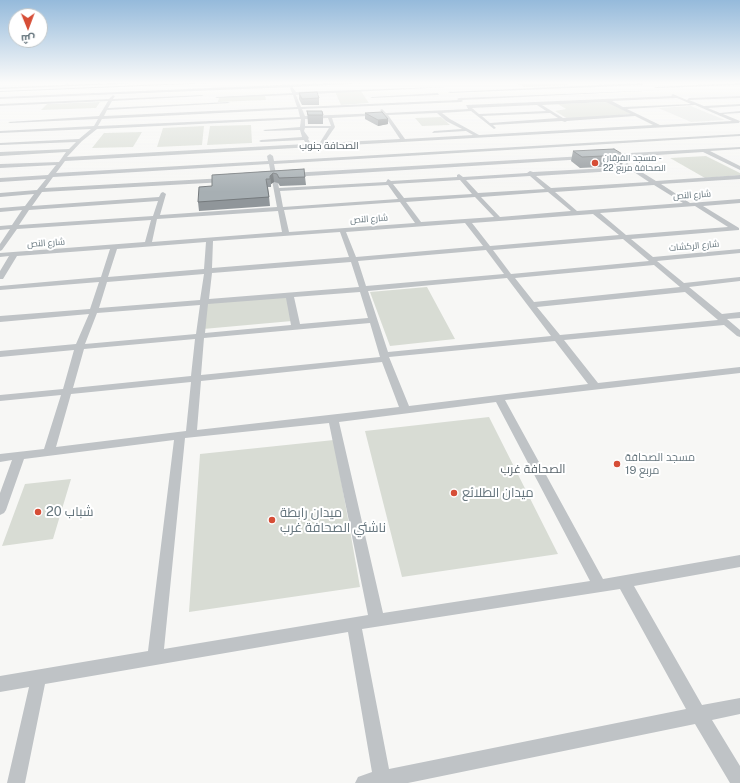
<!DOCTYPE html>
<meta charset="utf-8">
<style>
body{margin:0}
#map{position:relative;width:740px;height:783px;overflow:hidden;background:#f7f7f5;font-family:"Public Sans",Cairo,sans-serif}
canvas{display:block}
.north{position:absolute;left:8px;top:8px;width:40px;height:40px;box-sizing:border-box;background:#fff;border:1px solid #c1c8cb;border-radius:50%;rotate:179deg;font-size:11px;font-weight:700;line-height:16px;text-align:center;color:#65757d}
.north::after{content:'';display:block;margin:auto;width:14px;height:18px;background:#d64d36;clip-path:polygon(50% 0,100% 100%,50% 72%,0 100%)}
</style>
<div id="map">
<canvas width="740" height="783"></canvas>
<div class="north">ش</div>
</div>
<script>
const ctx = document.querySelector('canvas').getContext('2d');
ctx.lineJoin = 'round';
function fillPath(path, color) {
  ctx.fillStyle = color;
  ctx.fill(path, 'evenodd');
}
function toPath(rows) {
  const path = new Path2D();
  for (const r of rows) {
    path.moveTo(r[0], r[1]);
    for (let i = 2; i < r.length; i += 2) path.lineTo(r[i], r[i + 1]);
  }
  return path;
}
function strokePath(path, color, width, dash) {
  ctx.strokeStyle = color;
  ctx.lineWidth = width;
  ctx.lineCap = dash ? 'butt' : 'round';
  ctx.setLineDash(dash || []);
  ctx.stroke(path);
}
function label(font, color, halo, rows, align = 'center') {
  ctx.font = font + ' "Public Sans",Cairo,sans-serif';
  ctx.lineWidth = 4;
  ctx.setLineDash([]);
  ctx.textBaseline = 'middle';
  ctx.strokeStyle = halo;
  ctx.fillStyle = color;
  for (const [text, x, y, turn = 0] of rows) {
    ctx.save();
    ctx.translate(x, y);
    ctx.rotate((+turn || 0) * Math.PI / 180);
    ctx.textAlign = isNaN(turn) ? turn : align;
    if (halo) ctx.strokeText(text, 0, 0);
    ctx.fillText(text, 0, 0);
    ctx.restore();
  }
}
fillPath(toPath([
 [691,106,725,120,691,122,658,108]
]), '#e5e7e5');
fillPath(toPath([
 [515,82,563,82,569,85,524,87],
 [361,91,369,103,341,105,335,92],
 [265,95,266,100,218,102,219,97],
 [100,102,96,108,41,110,47,104],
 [608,102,632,114,568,119,555,111,566,109,558,104],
 [441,117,450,125,422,126,415,118],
 [251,125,252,143,207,145,210,126],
 [204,126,202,145,157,147,163,128],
 [142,132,133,147,92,148,104,133],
 [706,156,740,173,740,175,705,178,670,158],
 [427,287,455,339,390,346,370,292],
 [288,294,292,321,203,329,205,301],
 [489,417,558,554,402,577,365,431],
 [334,440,360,587,189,612,200,454],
 [71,479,53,539,2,546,25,484]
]), '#d8dcd4');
strokePath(toPath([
 [0,88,157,82]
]), '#b8c4c8', 1);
const major = toPath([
 [168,82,213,82,0,91,0,89,168,82]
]);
strokePath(major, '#b0b6b9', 2);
fillPath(toPath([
 [67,82,71,82,64,89,62,89,67,82],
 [352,82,385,82,292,87,296,92,445,87,296,95,301,107,458,100,457,99,459,98,664,90,462,100,463,101,461,102,302,109,305,116,382,113,380,110,382,109,386,113,468,109,466,105,672,96,671,95,673,94,687,100,689,98,740,96,740,98,689,100,704,106,740,104,740,106,708,108,720,113,740,111,740,113,723,114,740,121,739,123,65,161,56,173,268,161,267,156,270,154,273,156,274,161,740,134,740,136,274,164,279,188,386,182,388,179,391,181,457,177,457,175,459,174,463,177,527,173,530,171,533,172,626,167,624,165,627,163,656,181,740,175,740,179,661,184,690,203,740,199,740,203,703,206,739,228,739,230,631,239,653,257,740,249,740,253,657,261,684,283,740,277,740,281,689,287,722,314,740,312,740,318,727,319,740,330,740,337,737,336,724,325,564,340,598,383,740,367,740,373,505,400,603,579,740,555,740,567,634,586,702,705,740,698,740,714,712,720,740,766,740,783,730,783,695,724,408,783,355,783,358,777,372,772,348,632,45,684,25,783,7,783,29,687,0,692,0,676,148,651,174,440,24,459,6,510,4,513,0,515,0,493,12,460,0,462,0,454,44,449,61,395,0,401,0,395,63,389,74,350,0,357,0,351,76,344,89,314,0,322,0,316,90,309,99,282,0,290,0,286,101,277,110,249,17,256,3,279,0,279,0,271,9,256,0,257,0,253,145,242,151,220,17,229,2,250,0,251,0,244,10,229,0,230,0,226,12,225,22,210,0,212,0,208,25,206,34,194,0,197,0,193,37,190,46,179,0,182,0,178,48,175,56,165,0,168,0,164,59,162,66,152,0,156,0,152,69,149,76,142,0,145,0,143,79,139,91,129,0,133,0,131,94,126,98,119,10,123,8,122,99,116,108,101,0,106,0,104,109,99,113,95,115,96,113,99,202,95,204,96,112,101,108,108,228,102,230,103,107,110,104,116,297,107,293,95,217,98,215,97,292,93,290,88,292,87,0,99,0,97,352,82],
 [677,98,691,104,623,107,612,101,677,98],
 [606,102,631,114,563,118,542,105,606,102],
 [537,105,546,111,479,114,472,108,537,105],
 [695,105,732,121,660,125,627,109,695,105],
 [298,109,300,117,98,126,102,119,298,109],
 [471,111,494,129,496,128,493,125,562,121,565,122,567,121,635,116,653,125,479,135,450,119,442,113,471,111],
 [437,113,446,121,462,129,434,131,432,133,466,131,473,135,405,139,388,115,437,113],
 [550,113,558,118,490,123,482,116,550,113],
 [384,115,400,139,324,143,335,127,332,118,384,115],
 [328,118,331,126,305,126,305,119,328,118],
 [301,119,300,127,263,130,265,131,300,130,302,137,261,140,259,141,261,142,304,140,306,144,67,157,82,141,97,129,301,119],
 [305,128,329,128,319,144,311,144,308,139,309,138,304,131,305,128],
 [269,164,277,207,160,215,166,194,163,192,161,193,159,197,32,206,42,192,225,182,228,180,225,178,45,188,53,177,269,164],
 [631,170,649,182,551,188,536,176,631,170],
 [530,176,545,189,478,193,466,180,530,176],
 [460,180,472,194,404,198,393,184,460,180],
 [388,185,398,199,283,207,280,191,388,185],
 [654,185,683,203,577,211,555,192,654,185],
 [548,192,571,211,500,217,481,197,548,192],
 [475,197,494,217,421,222,406,202,475,197],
 [158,201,153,216,19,225,29,210,158,201],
 [400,202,415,223,289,232,284,210,400,202],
 [695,206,728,227,626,235,600,213,695,206],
 [278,211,282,232,152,242,157,219,278,211],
 [593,214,619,235,490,246,472,223,593,214],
 [465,223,483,246,356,257,346,232,465,223],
 [340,232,349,257,212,268,213,241,340,232],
 [623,239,649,261,511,274,493,250,623,239],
 [206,242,204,269,108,277,117,249,206,242],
 [486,250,504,274,366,286,358,261,486,250],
 [351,262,359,287,209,299,212,273,351,262],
 [654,265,680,287,534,302,515,278,654,265],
 [204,274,200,300,99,308,107,282,204,274],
 [507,278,551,336,388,352,368,291,507,278],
 [360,292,368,318,300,324,294,297,360,292],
 [685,292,718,320,560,335,537,307,685,292],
 [286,298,291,325,205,333,208,304,286,298],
 [200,305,196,334,85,344,97,313,200,305],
 [370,323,380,357,201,375,204,338,370,323],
 [195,339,191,376,73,388,84,349,195,339],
 [555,341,588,384,409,406,389,357,555,341],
 [382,362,399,407,197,430,201,381,382,362],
 [191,382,186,431,56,447,71,394,191,382],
 [496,402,590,581,383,613,339,422,496,402],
 [329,423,368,615,164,649,185,438,329,423],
 [620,589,686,709,389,769,362,629,620,589],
 [642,83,643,85,450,93,448,92,642,83],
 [740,83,740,85,654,88,656,87,740,83],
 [438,93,439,95,372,98,370,97,438,93],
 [740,147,740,149,710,151,740,166,740,170,703,152,612,158,609,156,612,154,740,147],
 [584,156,586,157,586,159,291,177,288,175,291,173,584,156]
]), '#bfc3c6');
fillPath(major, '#fff');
fillPath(toPath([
 [299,93,319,98,319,105,302,105,299,99],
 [307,111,323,115,323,124,308,124],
 [365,113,388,119,388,124,378,126,365,119],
 [573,151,624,155,622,166,580,168,571,161],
 [304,169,306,185,280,186,278,183,274,182,271,184,271,187,268,187,270,206,199,211,198,202,212,186,212,175]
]), '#90969a');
fillPath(toPath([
 [388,119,388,124,378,126,378,120],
 [273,173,274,182,271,184,270,176]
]), '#757a7d');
const building = toPath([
 [317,92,319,98,302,99,299,93,317,92],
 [307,111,322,111,323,115,308,115,307,111],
 [382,112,388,119,378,120,365,113,382,112],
 [614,149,624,155,582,157,573,151,614,149],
 [304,169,305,177,279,178,277,174,273,173,270,176,270,179,266,179,269,197,198,202,199,187,212,186,212,175,304,169]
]);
fillPath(building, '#a7afb3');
strokePath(building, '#757a7d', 1);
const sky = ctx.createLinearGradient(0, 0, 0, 192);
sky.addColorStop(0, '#95badb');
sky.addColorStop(0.43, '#fbfbfa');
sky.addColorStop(1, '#fbfbfa00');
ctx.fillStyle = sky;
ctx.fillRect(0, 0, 740, 192);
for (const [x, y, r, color] of [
 [595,163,4,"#d64d36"],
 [617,464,4,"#d64d36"],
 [454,493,4,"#d64d36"],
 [38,512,4,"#d64d36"],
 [272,520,4,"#d64d36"]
]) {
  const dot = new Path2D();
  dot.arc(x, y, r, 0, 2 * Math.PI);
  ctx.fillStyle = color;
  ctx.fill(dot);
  strokePath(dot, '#fff', 1.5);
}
label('9px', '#65757d', '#fff', [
 ["مسجد الفرقان -",603,158],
 ["الصحافة مربع 22",603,168]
], 'left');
label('9px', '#65757d', '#fff', [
 ["شارع النص",692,195,-4],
 ["شارع النص",369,219,-4],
 ["شارع النص",46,243,-4],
 ["شارع الركشات",694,246,-5]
]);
label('10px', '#566269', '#fff', [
 ["الصحافة جنوب",329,146]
]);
label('11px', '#65757d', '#fff', [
 ["مسجد الصحافة",625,458],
 ["مربع 19",625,471]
], 'left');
label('12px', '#566269', '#fff', [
 ["الصحافة غرب",533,469]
]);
label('13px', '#65757d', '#fff', [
 ["ميدان الطلائع",462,493],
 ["شباب 20",46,512],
 ["ميدان رابطة",280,513],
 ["ناشئي الصحافة غرب",280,528]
], 'left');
</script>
